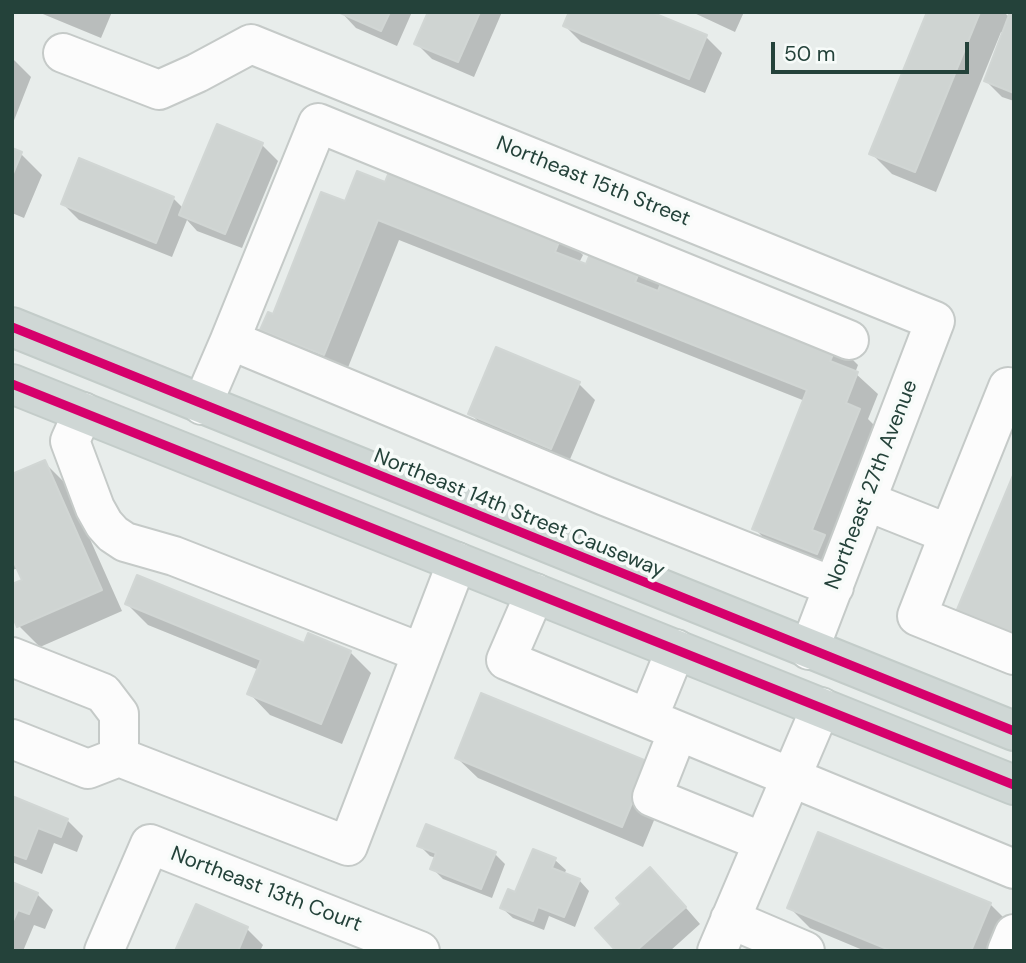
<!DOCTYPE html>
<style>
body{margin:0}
#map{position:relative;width:1026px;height:963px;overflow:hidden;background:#e8edeb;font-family:"DM Sans",sans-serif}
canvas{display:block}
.frame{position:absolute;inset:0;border:14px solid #24423a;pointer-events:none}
.scale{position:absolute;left:771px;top:42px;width:198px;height:32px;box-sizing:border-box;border:4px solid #24423a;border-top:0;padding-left:9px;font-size:21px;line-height:24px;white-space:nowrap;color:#24423a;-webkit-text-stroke:5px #f7fbf9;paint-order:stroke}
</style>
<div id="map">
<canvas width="1026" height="963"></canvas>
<div class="frame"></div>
<div class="scale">50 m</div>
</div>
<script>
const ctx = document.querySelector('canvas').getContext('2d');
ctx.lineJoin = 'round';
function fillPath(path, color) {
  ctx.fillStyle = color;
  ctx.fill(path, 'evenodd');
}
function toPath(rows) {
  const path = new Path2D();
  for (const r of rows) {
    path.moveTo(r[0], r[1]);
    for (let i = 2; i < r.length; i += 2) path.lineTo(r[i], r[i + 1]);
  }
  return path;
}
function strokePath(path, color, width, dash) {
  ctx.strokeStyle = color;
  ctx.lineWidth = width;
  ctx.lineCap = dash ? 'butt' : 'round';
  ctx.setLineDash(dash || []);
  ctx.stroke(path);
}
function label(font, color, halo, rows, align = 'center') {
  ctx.font = font + ' "DM Sans",sans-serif';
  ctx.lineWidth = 7;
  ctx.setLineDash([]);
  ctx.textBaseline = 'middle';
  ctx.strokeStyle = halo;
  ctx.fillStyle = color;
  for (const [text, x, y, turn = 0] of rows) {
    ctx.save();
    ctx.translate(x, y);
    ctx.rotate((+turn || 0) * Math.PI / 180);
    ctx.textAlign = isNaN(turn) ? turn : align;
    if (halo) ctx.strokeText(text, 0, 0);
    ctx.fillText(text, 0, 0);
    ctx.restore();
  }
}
fillPath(toPath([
 [38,12,112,12,101,38],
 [341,12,412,12,397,46,356,28],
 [430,12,502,12,474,77,432,59,416,43],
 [692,12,744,12,735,32],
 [929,12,1004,12,1010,18,1014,12,1014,101,1002,97,986,81,1004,33,1001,32,936,192,892,174,871,153],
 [565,26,706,37,722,53,705,93,581,42],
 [12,58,31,77,13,123,12,123],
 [262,145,278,161,242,248,197,231,187,220,172,257,79,220,63,204,173,198,184,209],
 [12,150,21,154,42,175,24,218,12,213],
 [386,184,562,234,583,255,579,263,587,266,596,244,837,344,858,365,855,373,878,394,868,419,880,431,838,574,775,549,754,528,805,401,399,240,345,375,283,351,262,330,274,316,346,203],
 [497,349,579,384,595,400,568,464,486,429,470,413],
 [44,462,65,483,122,611,40,647,19,626,24,580,19,568,12,570,12,476],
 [127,604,305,645,350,652,371,673,342,744,270,715,250,694,259,670,148,625],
 [457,758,669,784,643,847,478,778],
 [12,798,67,820,83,836,77,852,54,843,42,874,12,862],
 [419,845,495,854,505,864,492,898,443,879,432,868,436,858,430,856],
 [555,860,566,870,564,875,579,880,589,891,575,927,549,916,544,930,513,918,502,908],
 [12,884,37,894,53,910,45,929,34,925,23,951,12,951],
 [666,885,700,924,670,951,618,951,624,904],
 [990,904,1011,925,1000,951,865,951,810,928,789,907],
 [247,929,263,945,260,951,177,951]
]), '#0003');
const building = toPath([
 [338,12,390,12,381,31,338,12],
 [428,12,480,12,458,62,414,44,428,12],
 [569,12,651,12,707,35,689,79,563,26,569,12],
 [927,12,980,12,915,172,869,154,927,12],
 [1010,12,1014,12,1014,93,984,81,1010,12],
 [217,124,263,143,225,234,179,215,217,124],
 [12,148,22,152,12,176,12,148],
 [79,158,174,197,156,243,61,204,79,158],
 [392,164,563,232,555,252,586,264,595,241,644,261,635,282,658,291,665,274,838,343,830,361,858,372,846,403,860,409,812,530,825,535,817,554,752,529,807,390,378,220,324,355,260,330,268,312,273,314,321,192,345,201,357,171,385,182,392,164],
 [496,347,580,382,551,449,468,414,496,347],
 [45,460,102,590,17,627,12,615,12,584,22,580,12,558,12,474,45,460],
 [1014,473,1014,636,956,612,1014,473],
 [137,575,304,643,308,633,351,651,321,724,247,694,261,660,125,604,137,575],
 [481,693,649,762,622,827,455,758,481,693],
 [12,796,68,819,61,837,38,828,26,859,12,854,12,796],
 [426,824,496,852,481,889,430,869,436,853,417,846,426,824],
 [818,832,991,903,971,951,892,951,787,908,818,832],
 [533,849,556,858,552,868,580,879,564,917,538,907,533,921,500,908,508,889,515,892,533,849],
 [650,867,686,907,636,951,616,951,595,928,621,904,616,898,650,867],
 [12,882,38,893,29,914,18,910,12,923,12,882],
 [196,904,248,927,238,951,175,951,196,904]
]);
fillPath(building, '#cfd4d2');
strokePath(building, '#d1d6d4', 2);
const minor = toPath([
 [63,53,159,90,197,73,251,44,935,321,809,650],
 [230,340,318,123,849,340],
 [202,405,230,340,605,496,834,587],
 [83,412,70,441,95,508,104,524,113,534,125,542,174,556,422,653],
 [866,501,949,534,1008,387],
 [949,534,917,616,1014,655],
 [535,593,506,660,1014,869],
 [12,657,103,693,119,714,119,757],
 [648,718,676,649],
 [678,731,652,797,763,842],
 [12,739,88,769,119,757,348,846,457,562],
 [730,919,805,951],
 [104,951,150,844,420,951],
 [717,951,821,707],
 [1007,951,1014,934]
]);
const major = toPath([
 [12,327,1014,731],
 [12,384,1014,785]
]);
strokePath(minor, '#c5cac8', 42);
strokePath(major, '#c3ccc9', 42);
strokePath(minor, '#fcfcfc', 38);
strokePath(major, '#cfd7d5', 38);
strokePath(toPath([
 [12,327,1014,731],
 [12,384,1014,785]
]), '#d6006c', 9);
label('21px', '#24423a', '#f7fbf9', [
 ["Northeast 15th Street",593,182,22],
 ["Northeast 27th Avenue",872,485,-69],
 ["Northeast 14th Street Causeway",519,514,22],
 ["Northeast 13th Court",266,890,21]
]);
</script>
